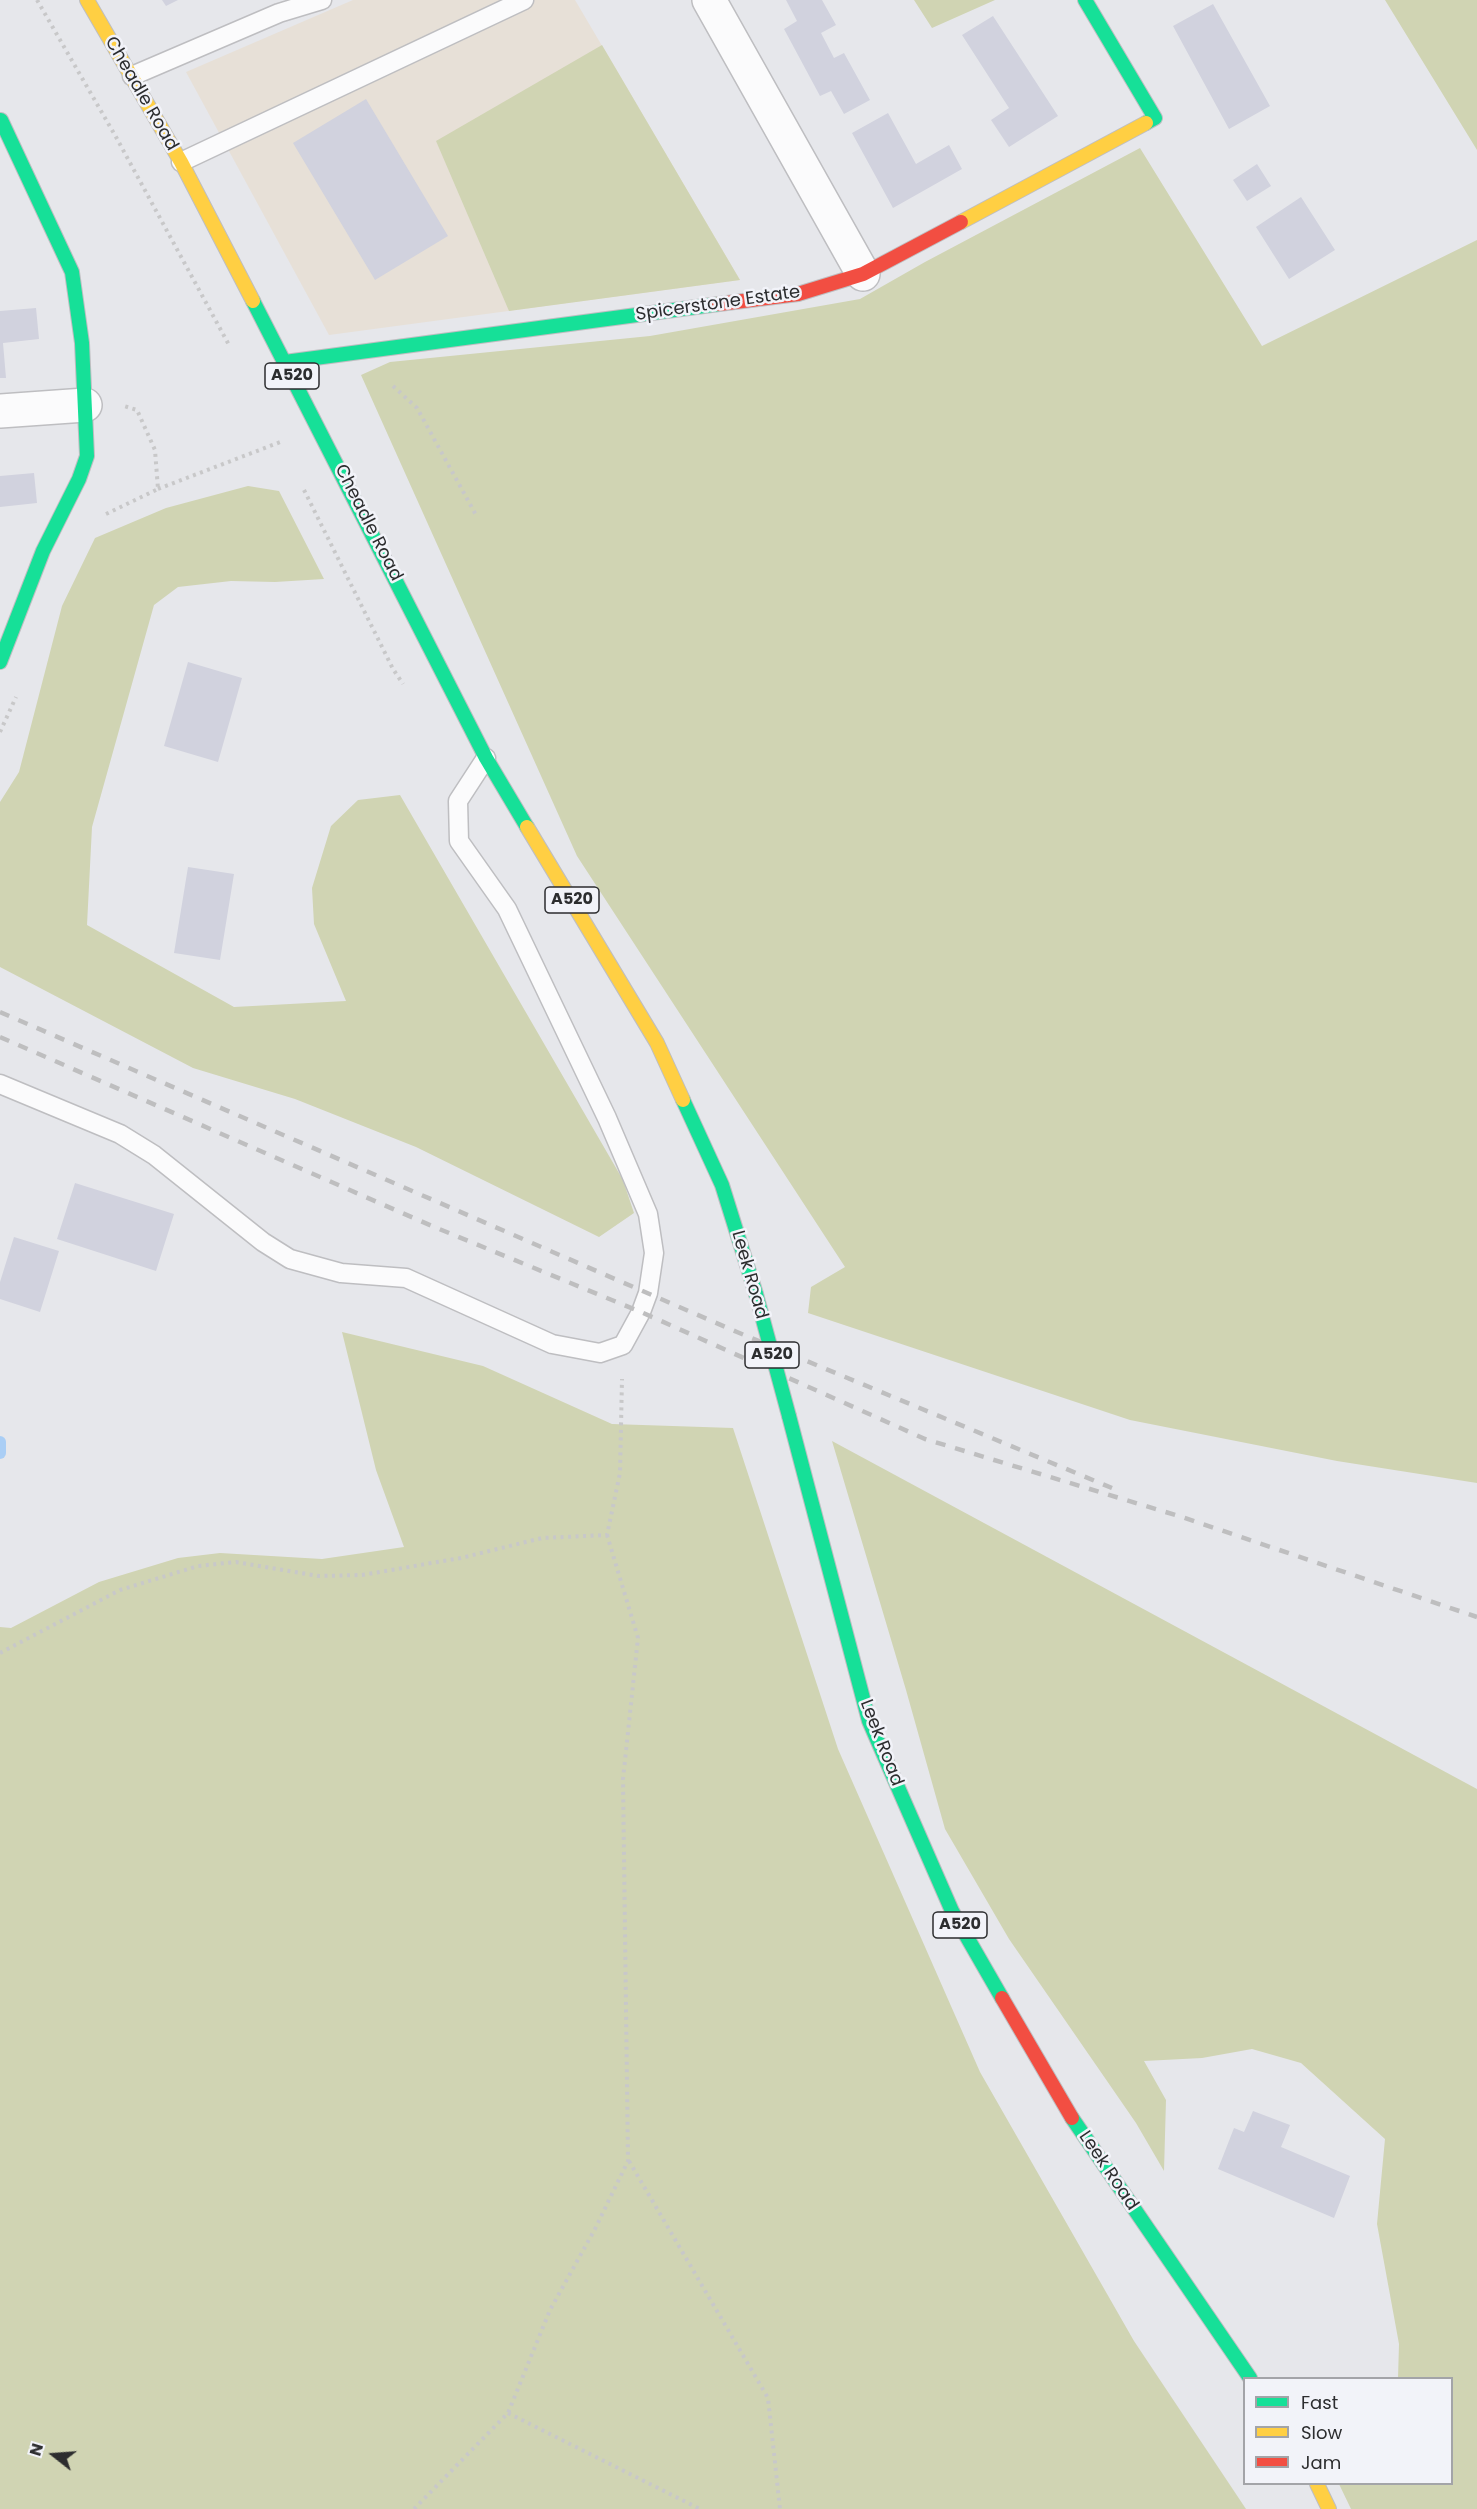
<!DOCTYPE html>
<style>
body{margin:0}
#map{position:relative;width:1477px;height:2509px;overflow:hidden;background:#e6e7eb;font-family:Poppins,sans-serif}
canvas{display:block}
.legend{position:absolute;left:1243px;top:2377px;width:210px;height:108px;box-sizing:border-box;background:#f2f3f9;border:2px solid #a3a4a8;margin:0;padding:8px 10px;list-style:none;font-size:18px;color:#2c2d2f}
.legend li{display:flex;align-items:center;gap:12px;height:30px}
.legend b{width:30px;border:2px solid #a3a4a8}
.north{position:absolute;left:24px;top:2425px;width:60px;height:60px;-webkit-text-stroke:4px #f2f3f9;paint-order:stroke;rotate:287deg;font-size:16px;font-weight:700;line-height:24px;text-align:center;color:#2c2d2f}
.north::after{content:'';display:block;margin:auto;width:21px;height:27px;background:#2c2d2f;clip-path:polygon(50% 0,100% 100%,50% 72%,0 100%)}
</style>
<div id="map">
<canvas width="1477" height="2509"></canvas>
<ul class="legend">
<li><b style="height:8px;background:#16e098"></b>Fast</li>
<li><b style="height:8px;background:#ffcf43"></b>Slow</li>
<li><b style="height:8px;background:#f24e42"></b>Jam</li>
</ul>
<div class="north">N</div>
</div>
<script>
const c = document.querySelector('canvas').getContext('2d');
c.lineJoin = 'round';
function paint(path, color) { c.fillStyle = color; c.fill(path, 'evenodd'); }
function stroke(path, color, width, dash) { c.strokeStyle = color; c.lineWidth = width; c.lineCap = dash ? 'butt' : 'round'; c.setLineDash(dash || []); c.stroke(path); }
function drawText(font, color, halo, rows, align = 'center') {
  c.font = font + ' Poppins,sans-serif'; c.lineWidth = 5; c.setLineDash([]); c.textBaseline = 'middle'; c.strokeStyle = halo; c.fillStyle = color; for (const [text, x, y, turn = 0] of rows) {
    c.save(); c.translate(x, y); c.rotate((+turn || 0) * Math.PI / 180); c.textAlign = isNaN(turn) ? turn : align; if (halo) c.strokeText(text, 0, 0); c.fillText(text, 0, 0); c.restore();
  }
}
paint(new Path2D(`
 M 353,0 L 575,0 L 740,280 L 329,335 L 186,72 Z`), '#e7e0d7');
paint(new Path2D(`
 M 914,0 L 995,0 L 932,28 Z
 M 1385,0 L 1477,0 L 1477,150 Z
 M 602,45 L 740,280 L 509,311 L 436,141 Z
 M 1140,148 L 1262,346 L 1477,240 L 1477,1483 L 1337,1461 L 1130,1420 L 808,1313 L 811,1287 L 845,1267 L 577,856 L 361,375 L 390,362 L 650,336 L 860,299 L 925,262 Z
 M 248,486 L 279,491 L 324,579 L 275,582 L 231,581 L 178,587 L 154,605 L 92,827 L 87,925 L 234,1007 L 346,1001 L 314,924 L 312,888 L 331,826 L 358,800 L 400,795 L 623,1180 L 634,1213 L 599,1237 L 416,1147 L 295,1099 L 193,1068 L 0,967 L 0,802 L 19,772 L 62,606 L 95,538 L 166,508 Z
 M 342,1332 L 483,1366 L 612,1424 L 733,1428 L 838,1749 L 980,2072 L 1134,2341 L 1246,2509 L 0,2509 L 0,1627 L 11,1628 L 99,1582 L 178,1558 L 220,1553 L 322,1559 L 404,1547 L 376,1470 Z
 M 832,1441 L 1477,1789 L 1477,2509 L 1351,2509 L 1339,2484 L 1452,2484 L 1452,2378 L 1398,2378 L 1399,2344 L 1377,2224 L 1385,2139 L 1301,2063 L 1252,2049 L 1202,2058 L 1144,2061 L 1166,2100 L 1164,2171 L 1136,2123 L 1009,1939 L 945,1829 L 906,1690 Z`), '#d0d4b3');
stroke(new Path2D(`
 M 0,1442 L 0,1453`), '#aacef5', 12);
paint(new Path2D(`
 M 162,0 L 178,0 L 166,6 Z
 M 786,0 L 822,0 L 836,25 L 821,33 L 834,58 L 844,53 L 870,100 L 844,114 L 831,91 L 820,96 L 784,29 L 797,21 Z
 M 1213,4 L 1270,106 L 1229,129 L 1173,26 Z
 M 993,16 L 1058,116 L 1009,147 L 991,120 L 1009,108 L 962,35 Z
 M 366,99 L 448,236 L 375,280 L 293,143 Z
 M 888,113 L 916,164 L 949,145 L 962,169 L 893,208 L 852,133 Z
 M 1257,164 L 1271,186 L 1247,201 L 1233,180 Z
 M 1301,197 L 1335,250 L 1289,279 L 1256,227 Z
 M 36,308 L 39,339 L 3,343 L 6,378 L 0,378 L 0,311 Z
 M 34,473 L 37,503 L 0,507 L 0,476 Z
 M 188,662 L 242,678 L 218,762 L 164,746 Z
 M 188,867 L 234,874 L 220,960 L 174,953 Z
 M 75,1183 L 174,1214 L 156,1271 L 57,1239 Z
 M 14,1237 L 59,1251 L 40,1312 L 0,1299 L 0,1282 Z
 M 1253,2111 L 1290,2125 L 1281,2147 L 1350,2176 L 1334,2218 L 1218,2169 L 1234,2128 L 1244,2132 Z`), '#d1d2de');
const lane = new Path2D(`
 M 132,76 L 279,13 L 322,0
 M 181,162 L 524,0
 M 0,1084 L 120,1134 L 154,1155 L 263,1242 L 290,1259 L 341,1273 L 406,1278 L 552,1344 L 600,1353 L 623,1345 L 641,1312 L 648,1293 L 654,1253 L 648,1214 L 607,1118 L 507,909 L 459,841 L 458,801 L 486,758`);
const street = new Path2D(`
 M 709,0 L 863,274
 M 0,411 L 85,405`);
const fast = new Path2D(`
 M 1085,0 L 1155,118 L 1146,123
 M 253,301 L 486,758 L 527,827
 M 285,362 L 719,304
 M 0,662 L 43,551 L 79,479 L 87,456 L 82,343 L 72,272 L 1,120
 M 683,1100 L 722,1185 L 756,1294
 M 789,1416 L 869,1721 L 952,1911 L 1002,1998
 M 1072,2118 L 1250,2378`);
const slow = new Path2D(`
 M 87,0 L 181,162 L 253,301
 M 961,222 L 1146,123
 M 527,827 L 657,1043 L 683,1100
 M 1317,2484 L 1329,2509`);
const jam = new Path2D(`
 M 719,304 L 798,294 L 863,274 L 961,222
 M 1002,1998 L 1072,2118`);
stroke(lane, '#bebec1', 21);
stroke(street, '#bebec1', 36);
stroke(fast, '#bebec1', 16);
stroke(slow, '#bebec1', 16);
stroke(jam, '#bebec1', 16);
stroke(new Path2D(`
 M 37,0 L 116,137 L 229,345
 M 393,386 L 417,408 L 476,515
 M 158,489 L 283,441
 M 304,490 L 393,669 L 403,684
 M 106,514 L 158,489 L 155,450 L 137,410 L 124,406
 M 0,732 L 16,697
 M 0,1653 L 120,1590 L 198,1566 L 236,1562 L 319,1576 L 362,1575 L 461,1558 L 542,1538 L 607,1535 L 620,1473 L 622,1379
 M 629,2161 L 768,2398 L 780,2509
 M 508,2413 L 700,2509
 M 414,2509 L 508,2413 L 550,2310 L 595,2229 L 628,2161 L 623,1779 L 638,1638 L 607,1535`), '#c8c8c9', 4, [3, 4.5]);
stroke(lane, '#fbfbfc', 18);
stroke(street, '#fbfbfc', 33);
stroke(fast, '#16e098', 14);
stroke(slow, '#ffcf43', 14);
stroke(jam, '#f24e42', 14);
stroke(new Path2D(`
 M 0,1012 L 737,1332 L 1112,1488
 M 0,1037 L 432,1226 L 641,1312 L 925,1439 L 1182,1517 L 1477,1617`), '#bebebf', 4.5, [10, 10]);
const fastBridge = new Path2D(`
 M 756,1294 L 789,1416`);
stroke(fastBridge, '#bebec1', 16, []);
stroke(fastBridge, '#16e098', 14);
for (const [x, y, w] of [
 [292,376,54],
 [572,900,54],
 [772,1355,54],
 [960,1925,54]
]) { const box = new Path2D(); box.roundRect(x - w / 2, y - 13, w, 26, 4.5); c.fillStyle = '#f2f3f9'; c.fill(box); stroke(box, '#2c2d2f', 1.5); }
drawText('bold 16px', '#2c2d2f', null, [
 ["A520",292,376],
 ["A520",572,900],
 ["A520",772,1355],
 ["A520",960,1925]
]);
drawText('18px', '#2c2d2f', '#f2f3f9', [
 ["Cheadle Road",141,94,60],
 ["Spicerstone Estate",718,304,-8],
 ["Cheadle Road",368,523,63],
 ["Leek Road",749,1275,74],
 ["Leek Road",881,1743,69],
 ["Leek Road",1108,2171,56]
]);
</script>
